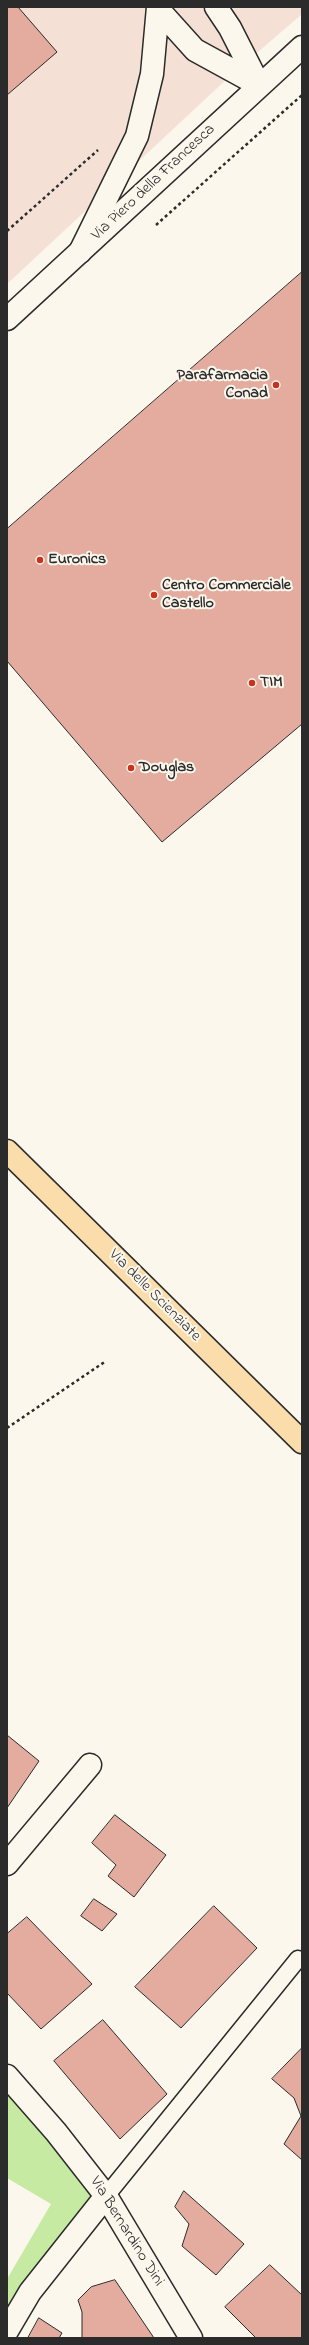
<!DOCTYPE html>
<style>
body{margin:0}
#map{position:relative;width:309px;height:2345px;overflow:hidden;background:#fbf7ec;font-family:"Indie Flower",sans-serif}
canvas{display:block}
.frame{position:absolute;inset:0;border:8px solid #2b2b2b;pointer-events:none}
</style>
<div id="map">
<canvas width="309" height="2345"></canvas>
<div class="frame"></div>
</div>
<script>
const c = document.querySelector('canvas').getContext('2d');
c.lineJoin = 'round';
function paint(path, color) { c.fillStyle = color; c.fill(path, 'evenodd'); }
function stroke(path, color, width, dash) { c.strokeStyle = color; c.lineWidth = width; c.lineCap = dash ? 'butt' : 'round'; c.setLineDash(dash || []); c.stroke(path); }
function drawText(font, color, halo, rows, align = 'center') {
  c.font = font + ' "Indie Flower",sans-serif'; c.lineWidth = 4; c.setLineDash([]); c.textBaseline = 'middle'; c.strokeStyle = halo; c.fillStyle = color; for (const [text, x, y, turn = 0] of rows) {
    c.save(); c.translate(x, y); c.rotate((+turn || 0) * Math.PI / 180); c.textAlign = isNaN(turn) ? turn : align; if (halo) c.strokeText(text, 0, 0); c.fillText(text, 0, 0); c.restore();
  }
}
paint(new Path2D(`
 M 7,7 L 302,7 L 302,14 L 229,77 L 7,284 Z`), '#f4e0d5');
paint(new Path2D(`
 M 7,2076 L 106,2196 L 7,2331 L 7,2279 L 51,2204 L 7,2178 Z`), '#c7eaa3');
const building = new Path2D(`
 M 7,7 L 18,7 L 57,52 L 7,95 Z
 M 302,272 L 302,724 L 162,842 L 7,661 L 7,529 Z
 M 7,1735 L 39,1761 L 7,1808 Z
 M 115,1815 L 166,1855 L 134,1897 L 108,1876 L 116,1865 L 92,1843 Z
 M 94,1899 L 117,1914 L 102,1931 L 81,1916 Z
 M 214,1906 L 257,1948 L 181,2028 L 135,1987 Z
 M 27,1917 L 92,1984 L 41,2029 L 7,1993 L 7,1934 Z
 M 103,2020 L 167,2094 L 120,2139 L 54,2061 Z
 M 302,2048 L 302,2160 L 284,2144 L 301,2116 L 294,2098 L 272,2079 Z
 M 184,2191 L 244,2244 L 216,2275 L 182,2246 L 189,2224 L 175,2207 Z
 M 270,2265 L 302,2295 L 302,2338 L 256,2338 L 225,2307 Z
 M 115,2280 L 154,2338 L 82,2338 L 82,2312 L 78,2300 L 91,2287 Z
 M 39,2318 L 62,2333 L 59,2338 L 28,2338 Z`);
paint(building, '#e4ab9f');
stroke(building, '#2b2b2b', 1);
const lane = new Path2D(`
 M 106,2196 L 298,1959`);
const street = new Path2D(`
 M 216,7 L 230,28 L 259,85
 M 159,10 L 195,50 L 259,85
 M 80,252 L 137,136 L 152,74 L 158,7
 M 7,1864 L 90,1765
 M 7,2076 L 56,2132 L 106,2196 L 191,2338
 M 7,2331 L 30,2292 L 106,2196`);
const secondary = new Path2D(`
 M 7,319 L 302,47`);
const primary = new Path2D(`
 M 7,1151 L 302,1442`);
stroke(lane, '#2b2b2b', 19);
stroke(street, '#2b2b2b', 25);
stroke(secondary, '#2b2b2b', 25);
stroke(primary, '#2b2b2b', 25);
stroke(new Path2D(`
 M 156,225 L 302,95
 M 7,231 L 98,150
 M 7,1428 L 106,1361`), '#2b2b2b', 2.5, [3, 3]);
stroke(lane, '#fbf7ec', 16);
stroke(street, '#fbf7ec', 22);
stroke(secondary, '#fbf7ec', 22);
stroke(primary, '#fbdcab', 22);
for (const [x, y, r, color] of [
 [276,385,4,"#c8321e"],
 [40,560,4,"#c8321e"],
 [154,595,4,"#c8321e"],
 [252,683,4,"#c8321e"],
 [131,768,4,"#c8321e"]
]) { const dot = new Path2D(); dot.arc(x, y, r, 0, 2 * Math.PI); c.fillStyle = color; c.fill(dot); stroke(dot, '#fbf7ec', 1.5); }
drawText('16px', '#2b2b2b', '#fbf7ec', [
 ["Via Piero della Francesca",154,183,-43],
 ["Via delle Scienziate",154,1296,45],
 ["Via Bernardino Dini",126,2232,58]
]);
drawText('bold 16px', '#2b2b2b', '#fbf7ec', [
 ["Parafarmacia",268,376,"right"],
 ["Conad",268,394,"right"],
 ["Euronics",48,560],
 ["Centro Commerciale",162,586],
 ["Castello",162,604],
 ["TIM",260,683],
 ["Douglas",139,768]
], 'left');
</script>
